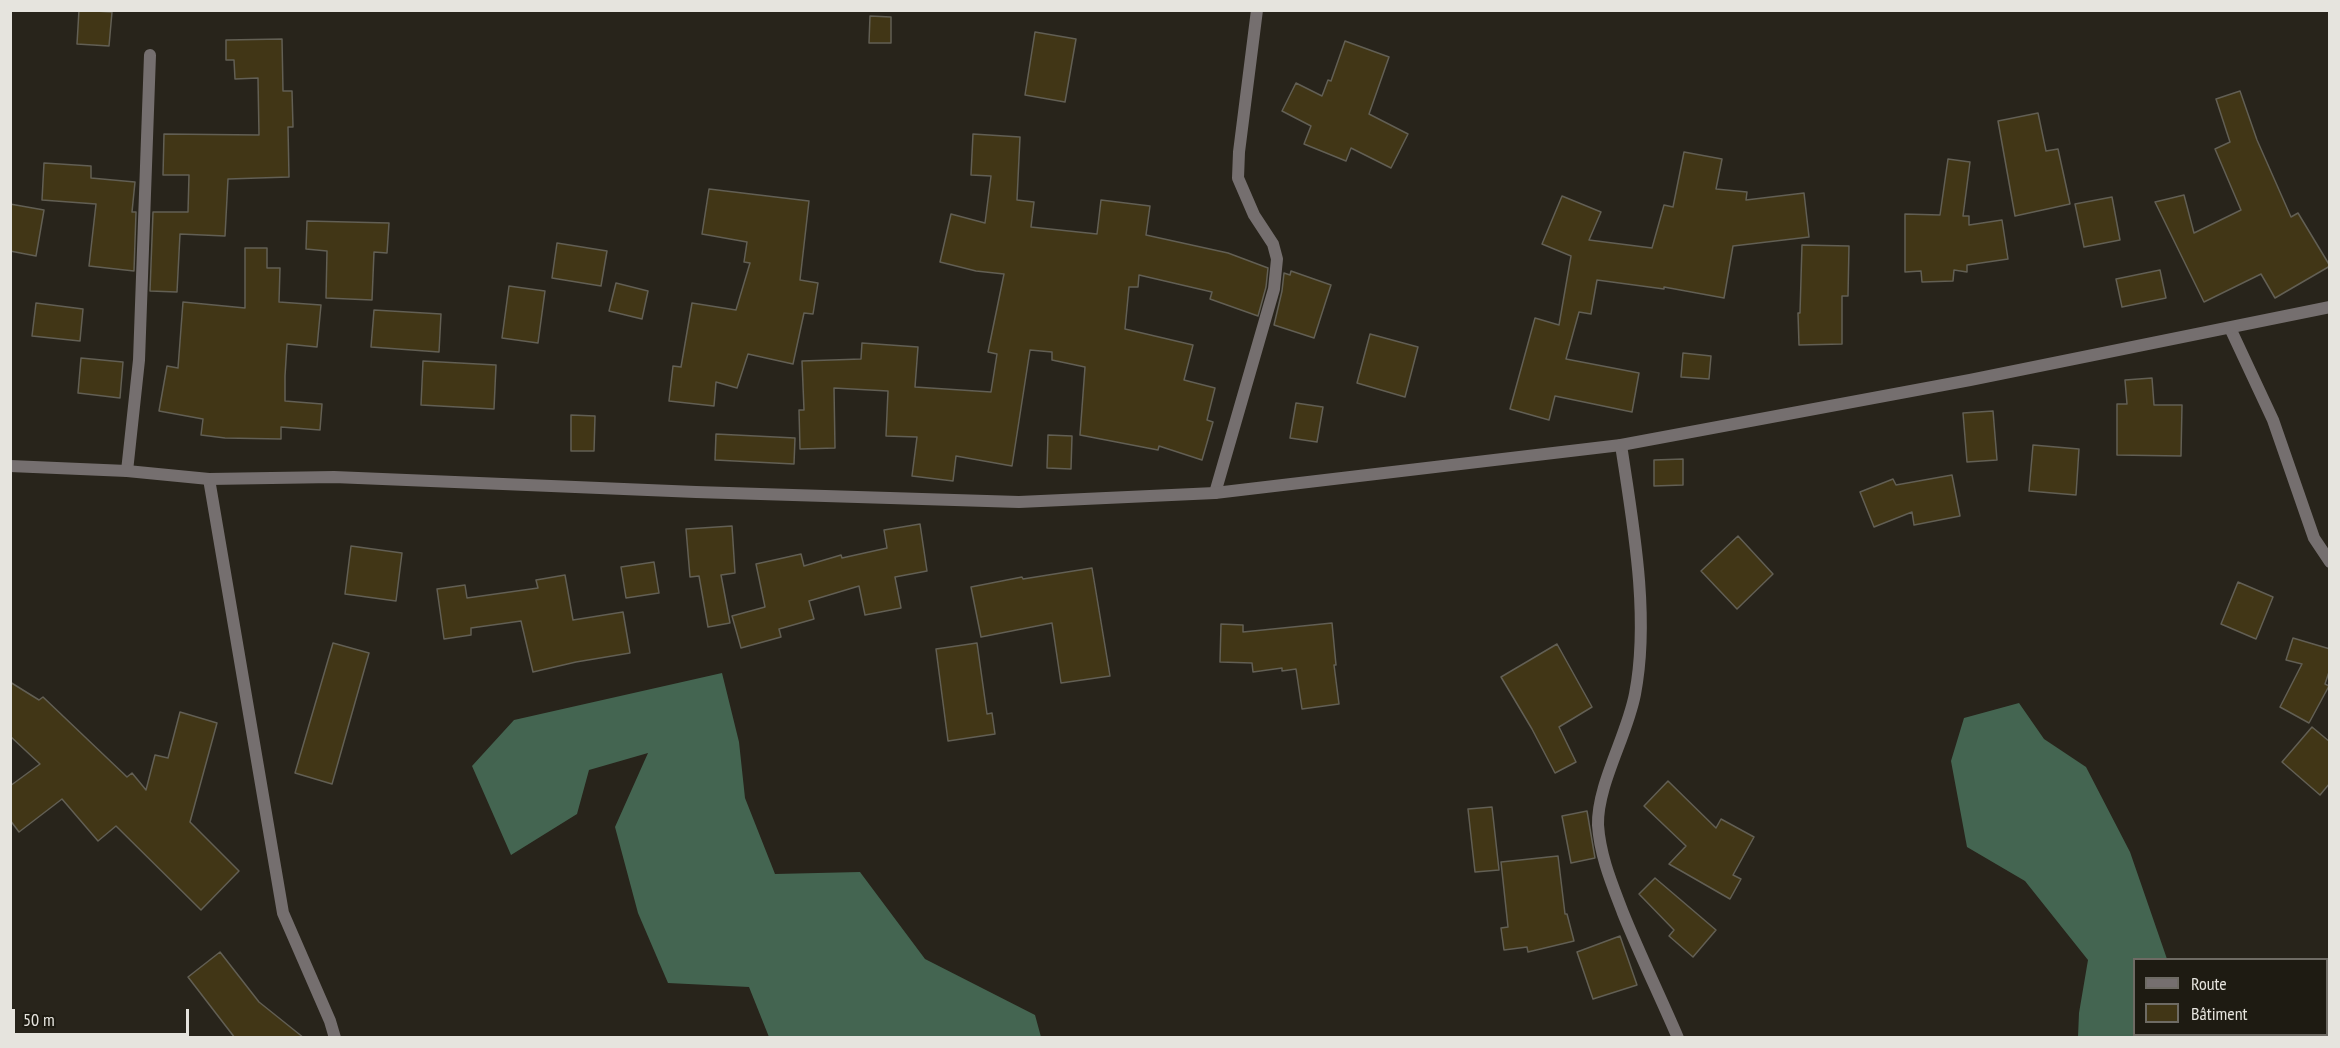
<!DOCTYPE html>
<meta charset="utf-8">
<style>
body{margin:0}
#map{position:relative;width:2340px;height:1048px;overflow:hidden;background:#28241b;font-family:"PT Sans Narrow",sans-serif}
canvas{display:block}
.frame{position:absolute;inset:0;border:12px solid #e6e4de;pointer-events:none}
.legend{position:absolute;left:2133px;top:958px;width:195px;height:78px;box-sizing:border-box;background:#1e1b12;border:2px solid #6e6b64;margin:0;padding:8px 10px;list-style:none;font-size:18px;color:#e6e4de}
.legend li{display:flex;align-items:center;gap:12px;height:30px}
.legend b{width:30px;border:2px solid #6e6b64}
.scale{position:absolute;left:12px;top:1009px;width:177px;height:27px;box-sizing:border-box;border:3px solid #e6e4de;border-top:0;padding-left:8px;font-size:18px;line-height:21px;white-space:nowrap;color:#e6e4de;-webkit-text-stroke:4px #1e1b12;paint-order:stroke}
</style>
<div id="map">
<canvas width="2340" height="1048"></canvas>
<div class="frame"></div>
<ul class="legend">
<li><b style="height:8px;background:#756f6f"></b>Route</li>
<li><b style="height:16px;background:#413616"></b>Bâtiment</li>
</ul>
<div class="scale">50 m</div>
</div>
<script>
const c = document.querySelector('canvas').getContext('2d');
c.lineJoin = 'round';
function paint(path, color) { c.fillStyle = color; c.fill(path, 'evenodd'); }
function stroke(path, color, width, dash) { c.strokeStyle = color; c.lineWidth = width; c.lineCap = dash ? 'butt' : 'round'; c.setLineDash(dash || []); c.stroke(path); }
paint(new Path2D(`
 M 722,673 L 739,742 L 745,798 L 775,874 L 860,872 L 925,959 L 1035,1015 L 1041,1037 L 769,1037 L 749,987 L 668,983 L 638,913 L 615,827 L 648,753 L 589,770 L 577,814 L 511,855 L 472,766 L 514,720 Z
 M 2019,703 L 2044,739 L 2086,767 L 2130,852 L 2167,959 L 2134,960 L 2134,1034 L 2238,1034 L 2238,1037 L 2078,1037 L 2079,1013 L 2088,960 L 2025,881 L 1967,847 L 1951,761 L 1964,718 Z`), '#446551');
const building = new Path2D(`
 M 79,10 L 112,12 L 109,46 L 77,44 Z
 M 870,16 L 891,17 L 891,43 L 869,43 Z
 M 1035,32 L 1076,39 L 1065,102 L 1025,95 Z
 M 282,39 L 283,91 L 292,91 L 293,127 L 288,127 L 289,177 L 228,179 L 225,236 L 180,234 L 177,292 L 150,291 L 153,212 L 188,212 L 189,175 L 163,175 L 164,134 L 259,135 L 258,78 L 235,79 L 234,60 L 226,60 L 226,40 Z
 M 1345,41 L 1389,57 L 1369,114 L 1408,134 L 1391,168 L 1351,148 L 1346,161 L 1304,144 L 1311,126 L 1282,111 L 1296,83 L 1322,96 L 1328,80 L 1331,81 Z
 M 2240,91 L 2257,140 L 2291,217 L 2298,213 L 2330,266 L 2275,298 L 2261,274 L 2204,302 L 2155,202 L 2184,195 L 2194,233 L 2241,210 L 2215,149 L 2230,142 L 2216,99 Z
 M 2038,113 L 2046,151 L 2058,149 L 2070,204 L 2015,216 L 1998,121 Z
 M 973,134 L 1020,137 L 1017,200 L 1034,202 L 1031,227 L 1097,234 L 1101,200 L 1150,206 L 1146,235 L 1228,253 L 1268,268 L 1266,287 L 1258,316 L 1210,299 L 1212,292 L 1139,275 L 1138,287 L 1129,287 L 1125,329 L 1193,345 L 1184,380 L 1215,388 L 1207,420 L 1213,422 L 1202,460 L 1159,446 L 1158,450 L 1080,435 L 1085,367 L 1052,360 L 1052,352 L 1030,350 L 1012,466 L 956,456 L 953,481 L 912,476 L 917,437 L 886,436 L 888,391 L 834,388 L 835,448 L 800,449 L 799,410 L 804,410 L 802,361 L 861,359 L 862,343 L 918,347 L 915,387 L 991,392 L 997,354 L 988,352 L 1004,274 L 976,271 L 940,262 L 951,214 L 985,223 L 991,176 L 971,175 Z
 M 1684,152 L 1722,159 L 1716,189 L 1747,192 L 1746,200 L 1804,193 L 1809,237 L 1733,246 L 1724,298 L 1664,287 L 1664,289 L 1597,280 L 1591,314 L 1579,312 L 1566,359 L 1639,373 L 1632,412 L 1555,396 L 1549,420 L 1510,409 L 1535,318 L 1559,325 L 1571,256 L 1542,244 L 1562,196 L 1601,212 L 1589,240 L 1652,248 L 1664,205 L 1673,207 Z
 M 1948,159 L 1970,162 L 1963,216 L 1969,216 L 1969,225 L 2002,220 L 2008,259 L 1967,265 L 1967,272 L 1954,270 L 1953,281 L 1922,282 L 1921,271 L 1905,272 L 1905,214 L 1940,215 Z
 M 44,163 L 91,166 L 91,178 L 135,182 L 132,212 L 136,212 L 134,271 L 89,266 L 96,204 L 42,200 Z
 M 709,189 L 809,201 L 800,280 L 818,283 L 813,314 L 804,313 L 793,364 L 748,354 L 737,388 L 716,382 L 714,406 L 669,401 L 673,366 L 681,367 L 692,303 L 736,310 L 750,263 L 744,262 L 747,242 L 702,234 Z
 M 2112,197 L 2120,240 L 2084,247 L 2075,204 Z
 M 10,204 L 44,210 L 36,256 L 10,251 Z
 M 307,221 L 389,223 L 387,253 L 374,252 L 372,300 L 326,298 L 327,251 L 306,249 Z
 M 557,243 L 607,251 L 601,286 L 552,278 Z
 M 1802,245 L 1849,246 L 1848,296 L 1842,296 L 1842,344 L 1799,345 L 1798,313 L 1800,313 Z
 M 245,248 L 267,248 L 267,268 L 280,268 L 279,302 L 321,305 L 317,347 L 287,344 L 285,376 L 285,401 L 322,404 L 320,430 L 281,427 L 281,439 L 225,438 L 201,435 L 203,419 L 159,411 L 167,366 L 178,368 L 183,302 L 245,308 Z
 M 2160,270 L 2166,298 L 2122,307 L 2116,279 Z
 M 1291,271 L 1331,285 L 1314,338 L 1274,325 L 1282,291 L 1284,273 L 1290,275 Z
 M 616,283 L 648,291 L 642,319 L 609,311 Z
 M 509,286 L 545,291 L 538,343 L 502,338 Z
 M 36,303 L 83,309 L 80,341 L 32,336 Z
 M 374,310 L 441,314 L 439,352 L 371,347 Z
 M 1370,334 L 1418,347 L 1405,397 L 1357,383 Z
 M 1683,353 L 1711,356 L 1709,379 L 1681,377 Z
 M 81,358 L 123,362 L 120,398 L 78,393 Z
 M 423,361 L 496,365 L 494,409 L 421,405 Z
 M 2152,378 L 2154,405 L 2182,405 L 2181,456 L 2117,455 L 2117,404 L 2127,404 L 2125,380 Z
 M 1296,403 L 1323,407 L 1317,442 L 1290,438 Z
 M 1993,411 L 1997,460 L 1967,462 L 1963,413 Z
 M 571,415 L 595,416 L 594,451 L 571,451 Z
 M 716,434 L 795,438 L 794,464 L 715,460 Z
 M 1048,435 L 1072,436 L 1071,469 L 1047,468 Z
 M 2033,445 L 2079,449 L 2076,495 L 2029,491 Z
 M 1683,459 L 1683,485 L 1654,486 L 1654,460 Z
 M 1952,475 L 1960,516 L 1914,525 L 1912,512 L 1874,527 L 1860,492 L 1893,479 L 1896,485 Z
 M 920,524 L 927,571 L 895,577 L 901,608 L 865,615 L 859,586 L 809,601 L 814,619 L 779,629 L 781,637 L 741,648 L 732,616 L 765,607 L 756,564 L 801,554 L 804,566 L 841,555 L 842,558 L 887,548 L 884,530 Z
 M 732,526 L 735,573 L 721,575 L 730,623 L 708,627 L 699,576 L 690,577 L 686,529 Z
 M 1738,536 L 1773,574 L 1737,609 L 1701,571 Z
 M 351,546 L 402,553 L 396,601 L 345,594 Z
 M 654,562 L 659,593 L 626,598 L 621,567 Z
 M 1092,568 L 1110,676 L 1061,683 L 1052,623 L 981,637 L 971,587 L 1022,577 L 1023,579 Z
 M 565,575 L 573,620 L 623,612 L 630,653 L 576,662 L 533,672 L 521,621 L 471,628 L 471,635 L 444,639 L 437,589 L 465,585 L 467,598 L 538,588 L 536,580 Z
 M 2238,582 L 2273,597 L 2256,639 L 2221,624 Z
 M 1332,623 L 1336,665 L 1334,665 L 1339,704 L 1302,709 L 1296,669 L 1282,671 L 1282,668 L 1253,672 L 1252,663 L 1220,662 L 1221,624 L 1243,625 L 1243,632 Z
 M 2293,638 L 2330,649 L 2330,669 L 2325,684 L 2329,686 L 2309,723 L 2280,707 L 2302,664 L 2286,660 Z
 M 333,643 L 369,653 L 332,784 L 295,773 Z
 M 977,643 L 987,714 L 992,713 L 995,734 L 948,741 L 936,649 Z
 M 1557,644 L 1592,707 L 1559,727 L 1576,762 L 1555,773 L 1532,729 L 1501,677 Z
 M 10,682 L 39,700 L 43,697 L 127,777 L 132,773 L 146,790 L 155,755 L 168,758 L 180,712 L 217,723 L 190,822 L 239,871 L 201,910 L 116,826 L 98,841 L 62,799 L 19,832 L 10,820 L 10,786 L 40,764 L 10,736 Z
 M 2312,727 L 2330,742 L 2330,783 L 2320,795 L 2282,762 Z
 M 1668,781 L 1716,828 L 1721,819 L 1754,837 L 1733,875 L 1741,879 L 1730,899 L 1669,864 L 1686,846 L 1644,806 Z
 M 1492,807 L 1499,870 L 1475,872 L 1468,809 Z
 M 1587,811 L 1595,858 L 1571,863 L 1562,816 Z
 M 1558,856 L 1565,914 L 1567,914 L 1574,941 L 1528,952 L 1527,947 L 1504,950 L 1501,928 L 1508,927 L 1501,862 Z
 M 1655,878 L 1716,930 L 1693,957 L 1669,936 L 1674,930 L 1639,894 Z
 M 1620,936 L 1637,985 L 1593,999 L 1577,952 Z
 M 220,952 L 259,1002 L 304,1038 L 235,1038 L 188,977 Z`);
paint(building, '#413616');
stroke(building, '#625f54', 1.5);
stroke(new Path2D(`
 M 2230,328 L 2273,420 L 2314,538 L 2330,562
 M 1621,445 C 1633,524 1650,616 1635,694 C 1627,736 1597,785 1598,825 C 1600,856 1612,884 1623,913 C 1640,955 1660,996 1678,1038
 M 127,471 L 139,360 L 150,55
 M 209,479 L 283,913 L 330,1021 L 335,1038
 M 1215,493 L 1274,289 L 1277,259 L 1273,244 L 1254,215 L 1238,178 L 1239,152 L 1257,10`), '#756f6f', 12);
stroke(new Path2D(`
 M 10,466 L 127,471 L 209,479 L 334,477 L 696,492 L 1019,502 L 1215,493 L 1621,445 L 1970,380 L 2330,307`), '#756f6f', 12);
</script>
